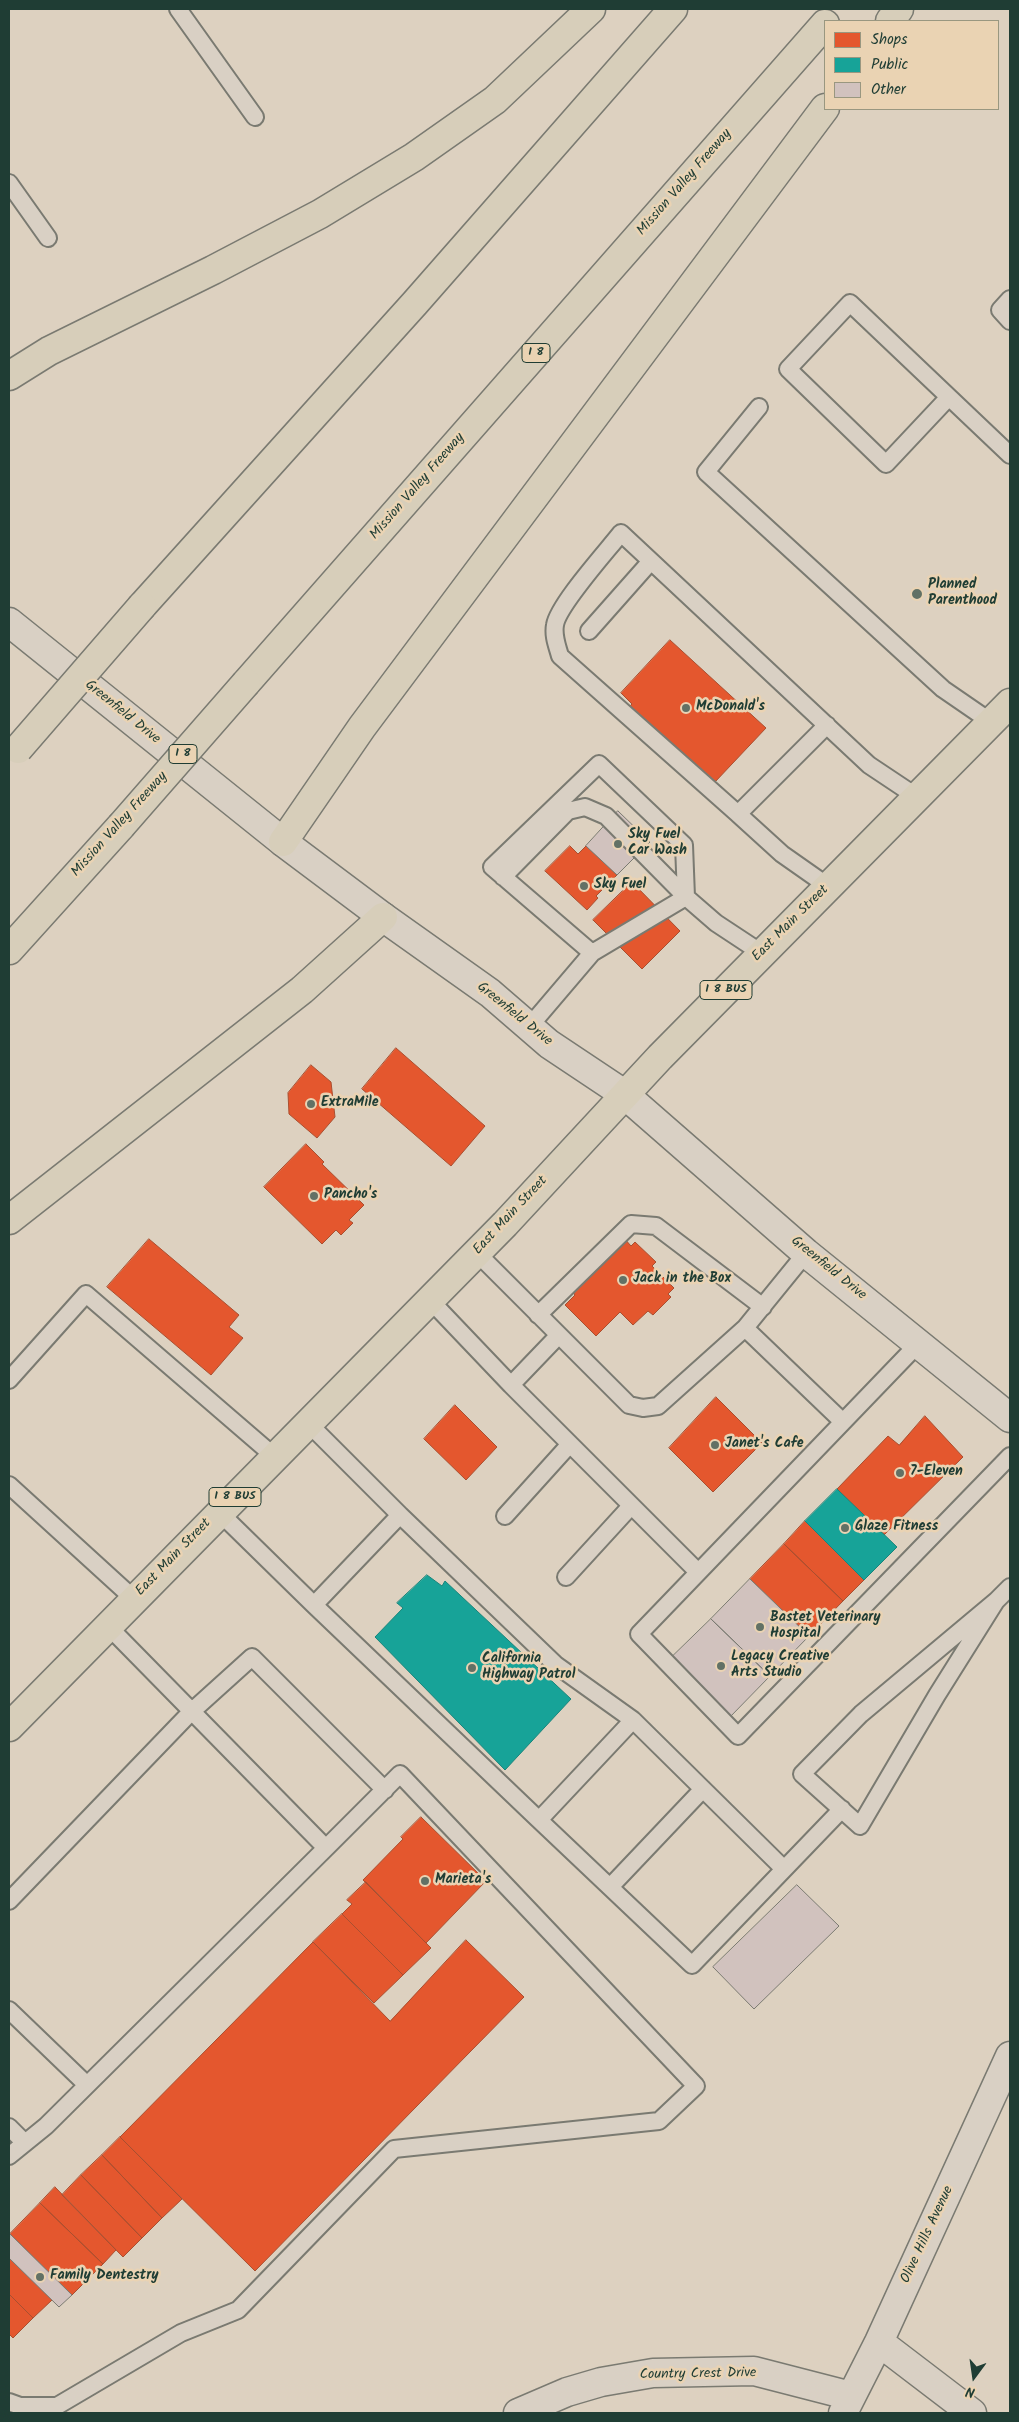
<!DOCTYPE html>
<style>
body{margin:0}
#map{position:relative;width:1019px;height:2422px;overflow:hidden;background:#ddd1c0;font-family:Kalam,sans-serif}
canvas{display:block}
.frame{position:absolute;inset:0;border:10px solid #1f3d34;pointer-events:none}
.legend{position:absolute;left:824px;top:20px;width:175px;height:90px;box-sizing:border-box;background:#ead3b3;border:1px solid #999780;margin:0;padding:6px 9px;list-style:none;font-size:15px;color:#1f3d34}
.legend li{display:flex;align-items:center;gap:10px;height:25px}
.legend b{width:25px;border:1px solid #999780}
.north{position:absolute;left:949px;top:2352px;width:50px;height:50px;-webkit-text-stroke:4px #ead3b3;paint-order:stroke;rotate:194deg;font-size:14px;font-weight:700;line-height:20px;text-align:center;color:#1f3d34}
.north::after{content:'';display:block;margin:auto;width:18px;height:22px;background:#1f3d34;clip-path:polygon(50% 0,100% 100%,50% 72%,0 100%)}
</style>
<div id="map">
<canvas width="1019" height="2422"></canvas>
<div class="frame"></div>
<ul class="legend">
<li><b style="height:14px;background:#e4572e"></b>Shops</li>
<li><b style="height:14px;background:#17a398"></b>Public</li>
<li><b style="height:14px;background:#d1c2be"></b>Other</li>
</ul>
<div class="north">N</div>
</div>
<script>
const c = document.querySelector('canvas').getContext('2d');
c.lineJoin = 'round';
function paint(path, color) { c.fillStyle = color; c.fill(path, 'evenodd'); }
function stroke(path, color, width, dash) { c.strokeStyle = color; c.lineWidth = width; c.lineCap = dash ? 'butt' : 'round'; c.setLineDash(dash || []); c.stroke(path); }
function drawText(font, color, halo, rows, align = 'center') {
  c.font = font + ' Kalam,sans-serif'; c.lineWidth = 5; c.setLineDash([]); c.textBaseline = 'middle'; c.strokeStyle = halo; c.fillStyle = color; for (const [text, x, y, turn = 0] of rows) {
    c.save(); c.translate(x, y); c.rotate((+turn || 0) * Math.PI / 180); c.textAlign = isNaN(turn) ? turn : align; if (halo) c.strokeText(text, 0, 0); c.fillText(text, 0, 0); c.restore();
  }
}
const shops = new Path2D(`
 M 670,640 L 766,728 L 715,782 L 689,758 L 683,765 L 625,711 L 632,704 L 621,693 Z
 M 570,846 L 578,854 L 586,846 L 617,875 L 596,896 L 598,898 L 587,910 L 545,871 Z
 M 632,882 L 680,931 L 642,969 L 593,920 Z
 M 396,1048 L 485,1126 L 451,1166 L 362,1089 Z
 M 311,1065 L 331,1082 L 335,1117 L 317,1138 L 289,1114 L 288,1093 Z
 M 306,1144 L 324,1162 L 322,1164 L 364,1205 L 349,1220 L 353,1223 L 341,1235 L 336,1230 L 322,1244 L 264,1187 Z
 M 624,1238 L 631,1246 L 635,1242 L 656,1262 L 652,1266 L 674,1288 L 668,1294 L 671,1297 L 653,1315 L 648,1311 L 633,1325 L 620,1312 L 596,1336 L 565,1305 L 575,1295 L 571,1290 Z
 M 149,1239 L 239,1315 L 229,1327 L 243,1338 L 211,1375 L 107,1287 Z
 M 716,1397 L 762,1443 L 713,1492 L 669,1448 Z
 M 455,1405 L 497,1447 L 466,1480 L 424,1439 Z
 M 925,1416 L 963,1457 L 884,1535 L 837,1489 L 888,1436 L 899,1445 Z
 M 805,1521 L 864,1580 L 843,1601 L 784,1544 Z
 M 784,1544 L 843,1601 L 809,1636 L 750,1579 Z
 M 421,1817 L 486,1881 L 426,1943 L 363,1880 L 403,1839 L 401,1837 Z
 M 366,1882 L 431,1948 L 403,1975 L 342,1914 L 352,1904 L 347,1900 Z
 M 342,1914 L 403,1975 L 374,2003 L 313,1942 Z
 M 466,1940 L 524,1997 L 255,2271 L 120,2137 L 313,1942 L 390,2021 Z
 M 120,2137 L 182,2199 L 162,2218 L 102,2155 Z
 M 102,2155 L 162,2218 L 142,2238 L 81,2175 Z
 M 81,2175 L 142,2238 L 123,2257 L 62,2195 Z
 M 55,2187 L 116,2250 L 103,2264 L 40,2203 Z
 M 40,2203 L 103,2264 L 72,2295 L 10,2234 Z
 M 9,2258 L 52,2300 L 33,2318 L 9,2294 Z
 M 9,2294 L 33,2318 L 13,2338 L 9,2334 Z`);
paint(shops, '#e4572e');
stroke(shops, '#a94f30', 1);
const public = new Path2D(`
 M 837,1489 L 897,1547 L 864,1580 L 805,1521 Z
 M 427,1575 L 442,1586 L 445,1581 L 571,1699 L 505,1770 L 375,1637 L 403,1608 L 397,1603 Z`);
paint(public, '#17a398');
stroke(public, '#19847a', 1);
const building = new Path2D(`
 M 618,811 L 650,842 L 617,875 L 586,846 Z
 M 750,1579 L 809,1636 L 770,1676 L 711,1619 Z
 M 711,1619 L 770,1676 L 730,1717 L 673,1656 Z
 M 797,1885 L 839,1926 L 754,2009 L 713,1967 Z
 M 10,2234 L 72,2295 L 59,2307 L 9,2258 Z`);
paint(building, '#d1c2be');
stroke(building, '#7a7a71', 1);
const service = new Path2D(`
 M 178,9 L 255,117
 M 9,183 L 48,238
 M 1010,299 L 1000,310 L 1010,321
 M 949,397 L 886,464 L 788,369 L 850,303 L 1010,455
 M 759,407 L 706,472 L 943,689 L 991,722
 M 651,561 L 621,533 C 607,551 558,605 555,625 C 553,636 557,645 560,656 L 738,814
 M 589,631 L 651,561 L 869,765 L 917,797
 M 827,725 L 738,814 L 782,854 L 829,887
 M 503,877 L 568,811 L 585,807 L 606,816 L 686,897 L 592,953
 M 529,1027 L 592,953 L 492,867 L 599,764 L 684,845 L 686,897 L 716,923 L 763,954
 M 477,1253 L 629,1405 L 643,1408 L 658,1406 L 745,1328
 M 806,1253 L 745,1328 L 843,1422
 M 430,1300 L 511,1385 L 698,1572
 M 538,1315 L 631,1224 L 656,1226 L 763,1307
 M 919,1343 L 639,1634 L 738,1736 L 1010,1456
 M 9,1380 L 86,1294 L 275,1457
 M 511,1385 L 558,1336
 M 308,1423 L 400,1515 L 314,1605
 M 9,1485 L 134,1599
 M 219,1512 L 314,1605 L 539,1820
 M 400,1515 L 556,1665 L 633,1720
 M 505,1516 L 570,1444
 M 566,1577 L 631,1506
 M 996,1601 L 937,1695 L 860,1826 L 802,1774 L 861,1714 L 996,1601 L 1010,1587
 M 784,1869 L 633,1720 L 539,1820 L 692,1965 L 842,1809
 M 610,1887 L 703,1789
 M 9,1901 L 190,1713 L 252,1657 L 385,1790
 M 9,2010 L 87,2085
 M 9,2127 L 25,2143
 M 9,2156 L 46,2126 L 326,1848 L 108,1626
 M 9,2402 L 20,2406 L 57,2406 L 181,2333 L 238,2310 L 394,2149 L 659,2121 L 696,2086 L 400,1774 L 326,1848`);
const minor = new Path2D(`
 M 879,2342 L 972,2413
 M 518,2413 L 567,2392 L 601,2382 L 653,2373 L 754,2371 L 851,2396
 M 843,2413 L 879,2342 L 1010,2056`);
const secondary = new Path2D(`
 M 9,622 L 283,842 L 383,917 L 490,993 L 549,1044 L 624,1094 L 806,1253 L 1010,1418`);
const primary = new Path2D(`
 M 9,1727 L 505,1224 L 660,1057 L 1010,703`);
const motorway = new Path2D(`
 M 890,21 L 899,9
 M 9,376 L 49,351 L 213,270 L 320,214 L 414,157 L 495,100 L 591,9
 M 142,606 L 415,303 L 673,9
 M 246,683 L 825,24
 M 283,842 L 362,727 L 825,108
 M 9,950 L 121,826
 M 9,1220 L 302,990 L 383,917`);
stroke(service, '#7a7a71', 20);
stroke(minor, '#7a7a71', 31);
stroke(secondary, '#7a7a71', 31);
stroke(primary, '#7a7a71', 31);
stroke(motorway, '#7a7a71', 31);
stroke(service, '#d9d0c4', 16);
stroke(minor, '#d9d0c4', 28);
stroke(secondary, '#d9d0c4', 28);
stroke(primary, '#d7ceba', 28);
stroke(motorway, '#d7ceba', 28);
const motorwayBridge = new Path2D(`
 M 18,749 L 142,606
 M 121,826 L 246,683`);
stroke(motorwayBridge, '#7a7a71', 31, []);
stroke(motorwayBridge, '#d7ceba', 28);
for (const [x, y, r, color] of [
 [917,594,6,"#627165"],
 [686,708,5,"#627165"],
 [618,844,5,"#627165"],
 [584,886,5,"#627165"],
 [311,1104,5,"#627165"],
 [314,1196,5,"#627165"],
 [623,1280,5,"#627165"],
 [715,1445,5,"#627165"],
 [900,1473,5,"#627165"],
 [845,1528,5,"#627165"],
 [760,1627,5,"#627165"],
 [721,1666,5,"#627165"],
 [472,1668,5,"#627165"],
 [425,1881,5,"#627165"],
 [40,2277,5,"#627165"]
]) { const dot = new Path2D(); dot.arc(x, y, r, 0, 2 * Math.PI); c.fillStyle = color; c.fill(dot); stroke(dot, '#ead3b3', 2); }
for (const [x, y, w] of [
 [536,353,28],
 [183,754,28],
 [726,990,52],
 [235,1497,52]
]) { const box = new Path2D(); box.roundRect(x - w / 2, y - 9.5, w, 19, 4); c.fillStyle = '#ead3b3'; c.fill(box); stroke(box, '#1f3d34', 1); }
drawText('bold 12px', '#1f3d34', null, [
 ["I 8",536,353],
 ["I 8",183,754],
 ["I 8 BUS",726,990],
 ["I 8 BUS",235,1497]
]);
drawText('14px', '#1f3d34', '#ead3b3', [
 ["Mission Valley Freeway",685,183,-49],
 ["Mission Valley Freeway",418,487,-49],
 ["Greenfield Drive",122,713,39],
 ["Mission Valley Freeway",120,825,-48],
 ["East Main Street",791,924,-45],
 ["Greenfield Drive",514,1015,39],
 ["East Main Street",511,1216,-47],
 ["Greenfield Drive",828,1269,39],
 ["East Main Street",174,1558,-46],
 ["Olive Hills Avenue",928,2235,-65],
 ["Country Crest Drive",698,2375,-1]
]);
drawText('bold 14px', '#1f3d34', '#ead3b3', [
 ["Planned",928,586],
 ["Parenthood",928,602],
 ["McDonald's",696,708],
 ["Sky Fuel",628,836],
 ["Car Wash",628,852],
 ["Sky Fuel",594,886],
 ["ExtraMile",321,1104],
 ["Pancho's",324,1196],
 ["Jack in the Box",633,1280],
 ["Janet's Cafe",725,1445],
 ["7-Eleven",910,1473],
 ["Glaze Fitness",855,1528],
 ["Bastet Veterinary",770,1619],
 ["Hospital",770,1635],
 ["Legacy Creative",731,1658],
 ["Arts Studio",731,1674],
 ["California",482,1660],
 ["Highway Patrol",482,1676],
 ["Marieta's",435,1881],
 ["Family Dentestry",50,2277]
], 'left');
</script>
